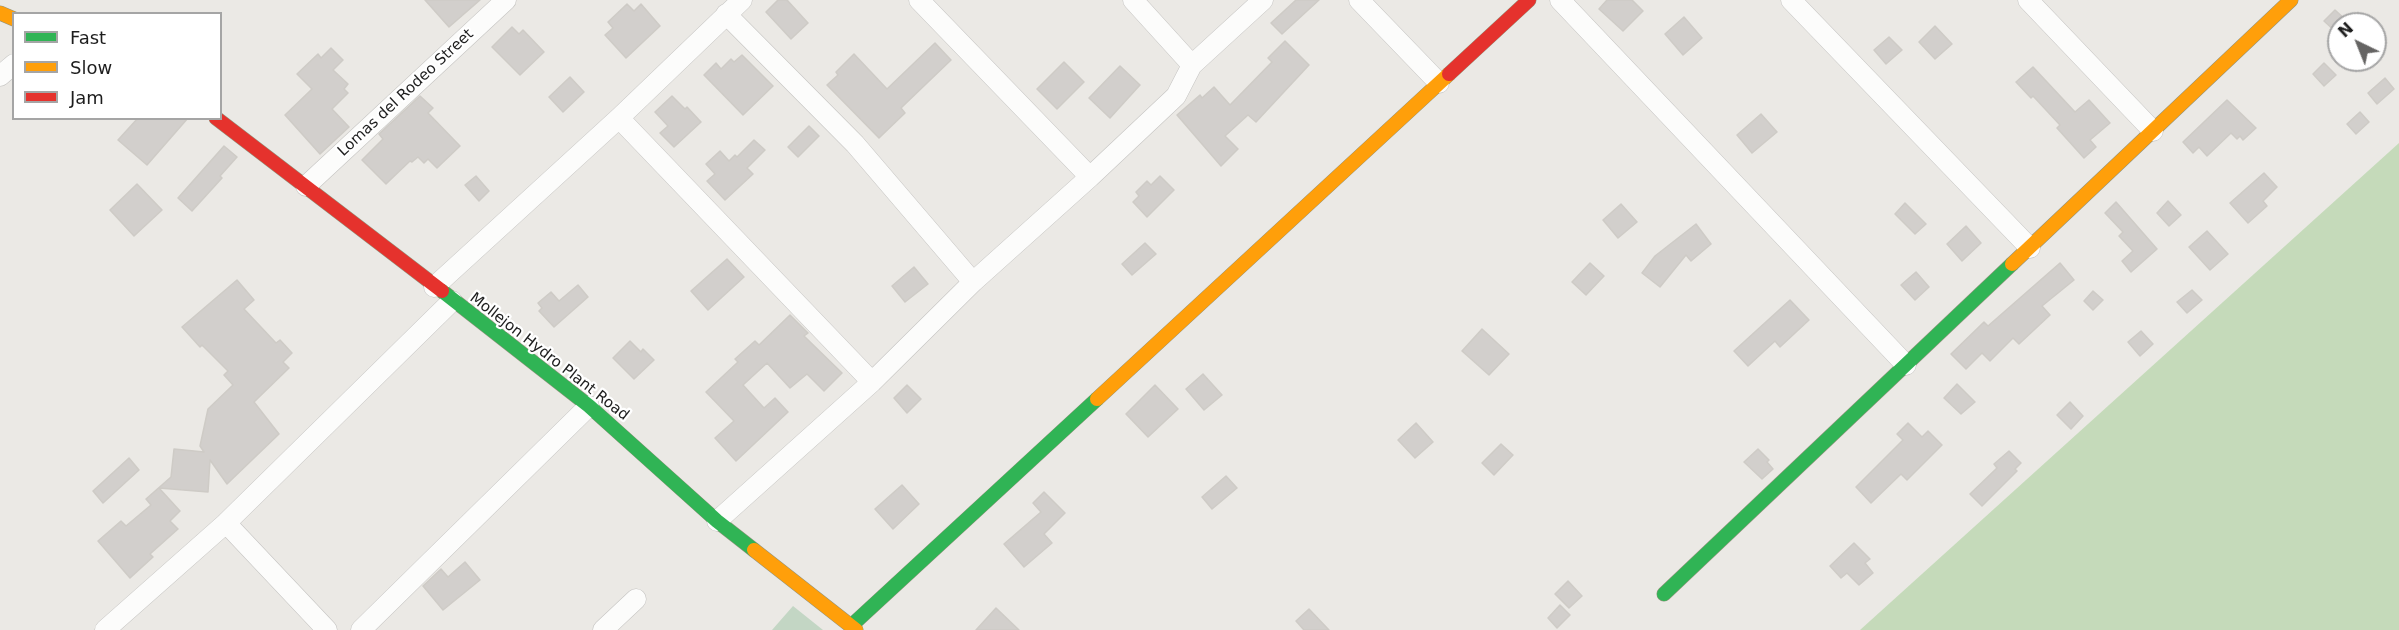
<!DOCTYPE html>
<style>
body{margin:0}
#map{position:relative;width:2399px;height:630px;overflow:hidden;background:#ebe9e5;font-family:"DejaVu Sans",sans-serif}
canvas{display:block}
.legend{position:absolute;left:12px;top:12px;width:210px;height:108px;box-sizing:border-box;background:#fff;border:2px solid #a5a5a5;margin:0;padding:8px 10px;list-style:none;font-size:18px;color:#1d1d1d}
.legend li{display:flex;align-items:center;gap:12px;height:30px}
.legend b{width:30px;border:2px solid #a5a5a5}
.north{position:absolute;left:2327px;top:12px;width:60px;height:60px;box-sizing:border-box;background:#fff;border:2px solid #a5a5a5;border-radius:50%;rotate:317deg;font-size:16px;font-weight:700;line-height:24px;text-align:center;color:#1d1d1d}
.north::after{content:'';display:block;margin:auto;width:21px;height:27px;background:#656463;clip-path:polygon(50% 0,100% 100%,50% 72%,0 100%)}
</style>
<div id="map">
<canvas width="2399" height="630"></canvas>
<ul class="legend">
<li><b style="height:8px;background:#30b455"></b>Fast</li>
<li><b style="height:8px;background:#ff9f0a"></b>Slow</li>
<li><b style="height:8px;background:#e5322d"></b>Jam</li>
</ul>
<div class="north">N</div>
</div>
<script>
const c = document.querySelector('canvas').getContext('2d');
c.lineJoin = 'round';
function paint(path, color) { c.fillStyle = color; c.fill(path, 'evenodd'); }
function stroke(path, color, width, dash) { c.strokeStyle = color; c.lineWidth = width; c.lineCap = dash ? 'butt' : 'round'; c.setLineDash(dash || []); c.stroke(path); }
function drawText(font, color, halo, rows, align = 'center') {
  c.font = font + ' "DejaVu Sans",sans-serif'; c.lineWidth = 4.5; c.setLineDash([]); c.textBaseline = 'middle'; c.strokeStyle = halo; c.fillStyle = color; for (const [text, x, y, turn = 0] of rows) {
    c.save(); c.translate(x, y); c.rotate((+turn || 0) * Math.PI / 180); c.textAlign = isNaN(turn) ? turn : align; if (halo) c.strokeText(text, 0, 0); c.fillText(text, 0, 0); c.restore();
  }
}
paint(new Path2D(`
 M 2399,143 L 2399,630 L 1860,630 Z`), '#c5daba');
paint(new Path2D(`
 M 793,606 L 823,630 L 772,630 Z`), '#c3d6c4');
const building = new Path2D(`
 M 425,0 L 480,0 L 449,27 Z
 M 778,0 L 787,0 L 808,23 L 791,39 L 766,12 Z
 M 1296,0 L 1319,0 L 1282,34 L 1271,23 Z
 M 1607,0 L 1632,0 L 1643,11 L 1623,31 L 1599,9 Z
 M 627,4 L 634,11 L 641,4 L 660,26 L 626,58 L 605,35 L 613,28 L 608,22 Z
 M 2335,10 L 2347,21 L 2344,24 L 2339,24 L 2339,29 L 2336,32 L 2324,21 Z
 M 1684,17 L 1702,38 L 1683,55 L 1665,34 Z
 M 1935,26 L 1952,44 L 1935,59 L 1919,42 Z
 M 512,27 L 519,34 L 523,30 L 544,52 L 520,75 L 492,47 Z
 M 1889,37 L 1902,50 L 1886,64 L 1874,50 Z
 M 1285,41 L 1309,65 L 1256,122 L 1248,115 L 1225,136 L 1238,149 L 1221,166 L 1177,115 L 1200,95 L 1202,98 L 1214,87 L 1230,105 L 1272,62 L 1268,58 Z
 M 935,43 L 951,60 L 901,108 L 905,113 L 879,138 L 827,85 L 838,75 L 836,72 L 854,54 L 887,89 Z
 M 331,48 L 343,60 L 333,70 L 348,84 L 344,89 L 348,93 L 332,109 L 349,127 L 320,154 L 285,115 L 312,89 L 297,74 L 318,54 L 321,58 Z
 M 742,55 L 773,86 L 743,115 L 704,75 L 716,63 L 721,69 L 731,59 L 734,62 Z
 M 1064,62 L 1084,82 L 1057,109 L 1037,89 Z
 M 2324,63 L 2336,75 L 2324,86 L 2313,74 Z
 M 1120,66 L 1140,85 L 1110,118 L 1089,98 Z
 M 2033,67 L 2075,112 L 2089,100 L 2110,123 L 2090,140 L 2096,147 L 2084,158 L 2057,128 L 2060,125 L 2033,96 L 2031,98 L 2016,82 Z
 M 570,77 L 584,92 L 563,112 L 549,97 Z
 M 2385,78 L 2394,89 L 2377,104 L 2368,93 Z
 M 420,96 L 433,108 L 428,113 L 460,146 L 437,168 L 428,159 L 424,163 L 418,157 L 412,162 L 410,161 L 386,184 L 362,160 L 383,139 L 379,134 Z
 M 672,96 L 685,109 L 687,107 L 701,122 L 674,147 L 660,133 L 668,126 L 655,112 Z
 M 2227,100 L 2256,128 L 2243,140 L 2240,136 L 2237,139 L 2231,133 L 2207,156 L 2199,147 L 2193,153 L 2183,142 Z
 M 2360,112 L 2369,122 L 2356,134 L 2347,124 Z
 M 1761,114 L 1777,132 L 1752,153 L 1737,135 Z
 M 138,118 L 188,118 L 147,165 L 118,140 Z
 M 809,126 L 819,136 L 798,157 L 788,147 Z
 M 754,140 L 765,150 L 747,168 L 753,174 L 725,200 L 707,181 L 715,174 L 706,164 L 720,151 L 729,161 L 735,155 L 737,157 Z
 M 224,146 L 237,157 L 220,176 L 222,178 L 192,211 L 178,198 Z
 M 2264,173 L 2277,187 L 2263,201 L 2267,206 L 2248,223 L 2230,203 Z
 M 476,176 L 489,191 L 479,201 L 465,185 Z
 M 1160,176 L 1174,190 L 1147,217 L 1133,202 L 1139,196 L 1136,192 L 1147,181 L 1151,185 Z
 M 137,184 L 162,210 L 134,236 L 110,210 Z
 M 2168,201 L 2181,215 L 2169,226 L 2157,213 Z
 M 2116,202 L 2157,249 L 2131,272 L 2122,261 L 2133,251 L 2119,236 L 2123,232 L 2105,213 Z
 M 1905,203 L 1926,224 L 1915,234 L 1895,214 Z
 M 1621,204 L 1637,222 L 1618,238 L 1603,220 Z
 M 1696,224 L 1711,244 L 1691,261 L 1686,255 L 1660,287 L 1642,273 L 1655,256 Z
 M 1966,226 L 1981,243 L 1962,261 L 1947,244 Z
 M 2207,231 L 2228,254 L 2210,270 L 2189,247 Z
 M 1145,243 L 1156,254 L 1132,275 L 1122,264 Z
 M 727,259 L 744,277 L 708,310 L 691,291 Z
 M 1590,263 L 1604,276 L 1586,295 L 1572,282 Z
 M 2060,263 L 2074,280 L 2042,306 L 2050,315 L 2019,344 L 2013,338 L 1990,361 L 1982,353 L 1966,369 L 1951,354 L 1984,322 L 1988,326 Z
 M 914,267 L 928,284 L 905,302 L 892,286 Z
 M 1916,272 L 1929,287 L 1915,300 L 1901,285 Z
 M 237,280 L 254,300 L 244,309 L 276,343 L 280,340 L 292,353 L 283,362 L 289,368 L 254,402 L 279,434 L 227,484 L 210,460 L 208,492 L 159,488 L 180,511 L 170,521 L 178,529 L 150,554 L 153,557 L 130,578 L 98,541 L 121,521 L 126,526 L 151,505 L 146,499 L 171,477 L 174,449 L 204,452 L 200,446 L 208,409 L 233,385 L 224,375 L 228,371 L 202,345 L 200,347 L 182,327 Z
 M 578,285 L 588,297 L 554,327 L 539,311 L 542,308 L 538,303 L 551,292 L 559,301 Z
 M 2192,290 L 2202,300 L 2187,313 L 2177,302 Z
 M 2093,291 L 2103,300 L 2093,310 L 2084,301 Z
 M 1790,300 L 1809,320 L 1780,347 L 1775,341 L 1748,366 L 1734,351 Z
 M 790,315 L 808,333 L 804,336 L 842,373 L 824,391 L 807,374 L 790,388 L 767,363 L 743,385 L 764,408 L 775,398 L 788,412 L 736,461 L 715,438 L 734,421 L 706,392 L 738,362 L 735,359 L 755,341 L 759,345 Z
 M 1482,329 L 1509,354 L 1489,375 L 1462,351 Z
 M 2141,331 L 2153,344 L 2140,356 L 2128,342 Z
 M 630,341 L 641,352 L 643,349 L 654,360 L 634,379 L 613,358 Z
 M 1203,374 L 1222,395 L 1204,410 L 1186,389 Z
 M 1957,384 L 1975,402 L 1961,414 L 1944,398 Z
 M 907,385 L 921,399 L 907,413 L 894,398 Z
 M 1155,385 L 1178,409 L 1148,437 L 1126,414 Z
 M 2070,402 L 2083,416 L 2071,429 L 2057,415 Z
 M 1416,423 L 1433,442 L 1415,458 L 1398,440 Z
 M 1908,423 L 1922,437 L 1928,431 L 1942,445 L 1907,480 L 1901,474 L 1871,503 L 1856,487 L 1903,440 L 1897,434 Z
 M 1501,444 L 1513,455 L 1494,475 L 1482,463 Z
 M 1758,449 L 1769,460 L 1767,462 L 1773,469 L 1762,479 L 1744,462 Z
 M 2009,451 L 2021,463 L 2015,469 L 2017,471 L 1982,506 L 1970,494 L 1997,468 L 1994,464 Z
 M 129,458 L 139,470 L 103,503 L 93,491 Z
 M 1226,476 L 1237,488 L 1212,509 L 1202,497 Z
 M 902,485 L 919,504 L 893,529 L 875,509 Z
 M 1044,492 L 1065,513 L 1044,534 L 1052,543 L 1024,567 L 1004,544 L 1041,512 L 1033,503 Z
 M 1854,543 L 1870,559 L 1865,563 L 1873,573 L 1859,585 L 1847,573 L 1841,578 L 1830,566 Z
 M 465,562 L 480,580 L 443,610 L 423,586 L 441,569 L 448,577 Z
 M 1568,581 L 1582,596 L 1569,608 L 1555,594 Z
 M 1560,605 L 1570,615 L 1557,628 L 1548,618 Z
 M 996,608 L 1019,630 L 976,630 Z
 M 1309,609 L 1329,630 L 1304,630 L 1296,621 Z`);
paint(building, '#d2cfcc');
stroke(building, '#cecbc6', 1.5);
const street = new Path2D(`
 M 919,0 L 1090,177
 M 1133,0 L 1192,65
 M 1359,0 L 1439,83
 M 1560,0 L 1906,365
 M 1791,0 L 2030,248
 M 2028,0 L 2153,131
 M 726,14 L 855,144 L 973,282
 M 0,76 L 14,64
 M 619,118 L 872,382
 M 306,186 L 506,0
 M 434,287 L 619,118 L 742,0
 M 717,521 L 872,382 L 973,282 L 1090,177 L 1176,96 L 1192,65 L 1263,0
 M 226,523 L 327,630
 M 105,630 L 226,523 L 452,301
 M 361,630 L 589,406
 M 603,630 L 636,599`);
const fast = new Path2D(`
 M 442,291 L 589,406 L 717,521 L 754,550
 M 1664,594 L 2012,264
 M 851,626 L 1097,399`);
const slow = new Path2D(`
 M 0,13 L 14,19
 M 2012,264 L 2291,0
 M 1097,399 L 1449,74
 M 754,550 L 856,630`);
const jam = new Path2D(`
 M 1449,74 L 1529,0
 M 216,118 L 442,291`);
stroke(street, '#c4c3c1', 21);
stroke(fast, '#92947d', 15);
stroke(slow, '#92947d', 15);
stroke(jam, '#92947d', 15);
stroke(street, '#fcfcfb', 20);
stroke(fast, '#30b455', 14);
stroke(slow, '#ff9f0a', 14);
stroke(jam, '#e5322d', 14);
drawText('15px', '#1d1d1d', '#fff', [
 ["Lomas del Rodeo Street",406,93,-43],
 ["Mollejon Hydro Plant Road",549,357,38]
]);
</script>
